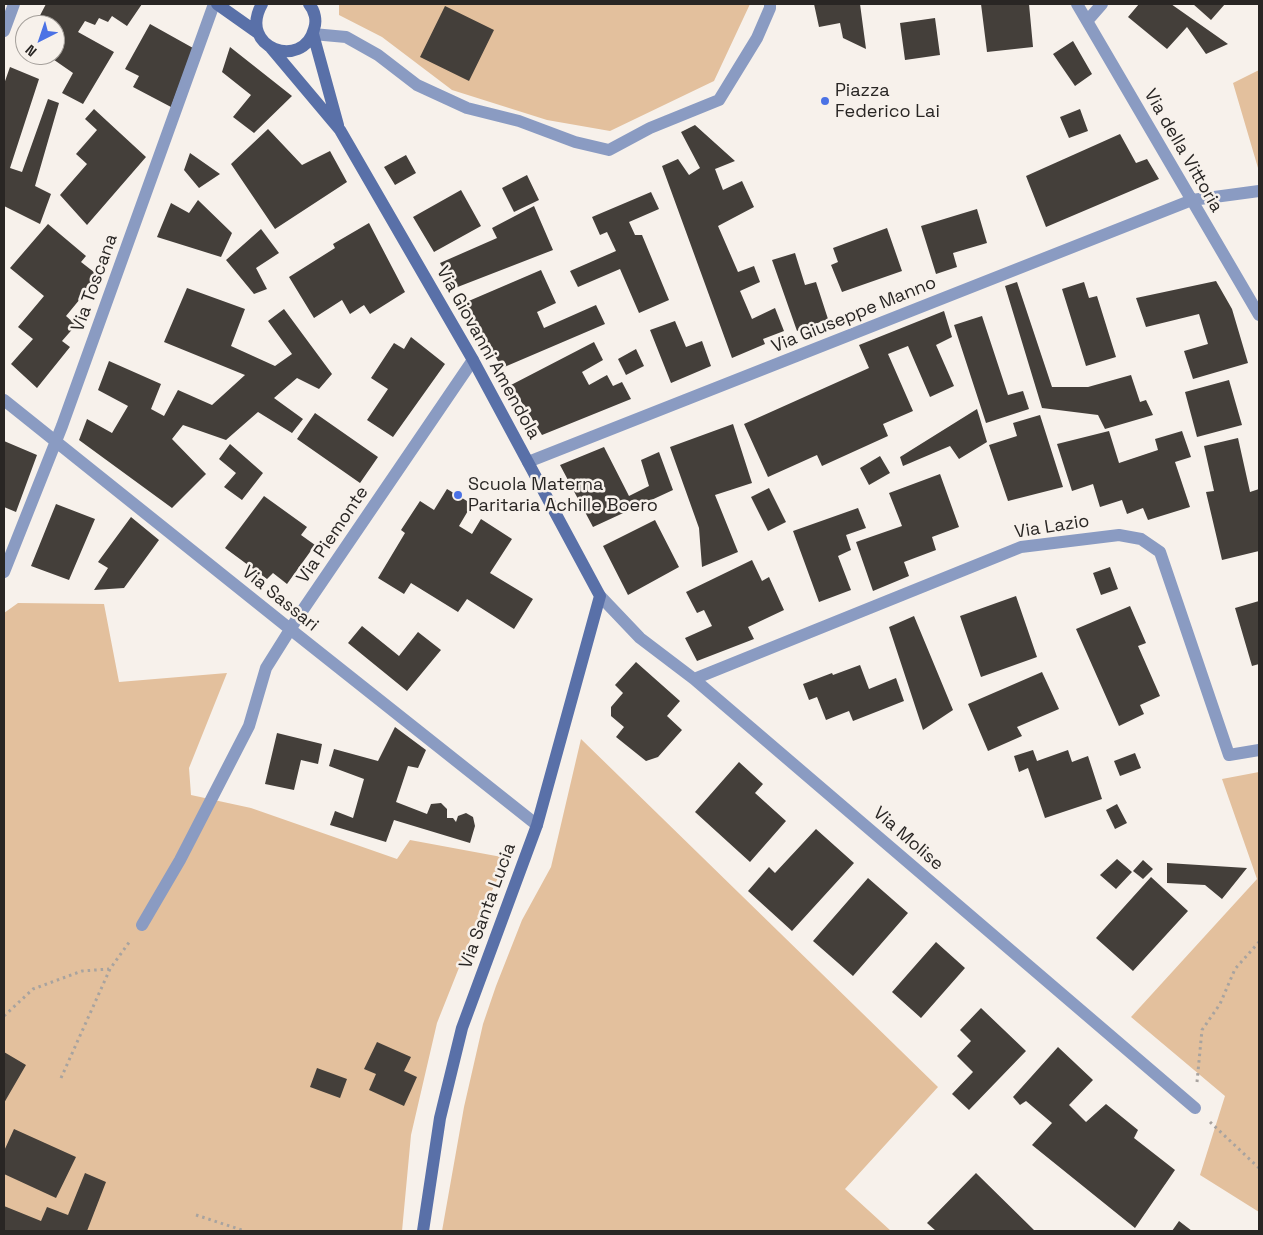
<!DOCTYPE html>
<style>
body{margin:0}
#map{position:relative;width:1263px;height:1235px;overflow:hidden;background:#f7f1eb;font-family:"Space Grotesk",sans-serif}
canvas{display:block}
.frame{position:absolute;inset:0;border:5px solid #292624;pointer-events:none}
.north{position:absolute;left:15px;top:15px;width:50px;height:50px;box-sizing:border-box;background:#f7f1eb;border:1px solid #a5a09b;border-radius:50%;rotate:221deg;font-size:14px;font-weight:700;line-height:20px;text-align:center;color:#292624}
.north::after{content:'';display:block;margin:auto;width:18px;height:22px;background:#4b72e5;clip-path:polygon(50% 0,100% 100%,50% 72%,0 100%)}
</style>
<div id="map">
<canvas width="1263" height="1235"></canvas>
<div class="frame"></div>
<div class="north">N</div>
</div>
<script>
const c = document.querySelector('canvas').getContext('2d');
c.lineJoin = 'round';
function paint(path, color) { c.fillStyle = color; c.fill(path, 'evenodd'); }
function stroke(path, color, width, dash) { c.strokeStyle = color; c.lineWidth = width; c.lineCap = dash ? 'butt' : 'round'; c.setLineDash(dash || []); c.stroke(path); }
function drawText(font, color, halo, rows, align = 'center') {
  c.font = font + ' "Space Grotesk",sans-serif'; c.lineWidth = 5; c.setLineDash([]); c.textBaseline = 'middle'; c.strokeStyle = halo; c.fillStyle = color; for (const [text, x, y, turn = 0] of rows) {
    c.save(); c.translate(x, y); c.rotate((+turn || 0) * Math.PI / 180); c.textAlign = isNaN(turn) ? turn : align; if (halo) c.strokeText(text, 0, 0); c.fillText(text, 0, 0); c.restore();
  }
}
paint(new Path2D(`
 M 339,4 L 750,4 L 714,81 L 610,131 L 547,120 L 452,90 L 382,37 L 339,15 Z
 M 1259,70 L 1259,168 L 1258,168 L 1233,83 Z
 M 18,603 L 104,604 L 119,682 L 227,673 L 189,768 L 191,795 L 251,808 L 397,859 L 410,840 L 507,858 L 474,930 L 437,1023 L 411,1135 L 402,1231 L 4,1231 L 4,613 Z
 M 581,739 L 938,1087 L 845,1189 L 891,1231 L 442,1231 L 464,1107 L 483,1024 L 496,986 L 522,920 L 551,867 Z
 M 1259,772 L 1259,1212 L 1200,1175 L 1225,1096 L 1131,1017 L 1257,879 L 1222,779 Z`), '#e3c09d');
paint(new Path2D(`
 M 46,4 L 142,4 L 127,26 L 112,16 L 108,22 L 99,18 L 95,25 L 85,21 L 78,32 L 114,52 L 83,104 L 62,93 L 73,73 L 47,55 L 55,55 L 55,25 L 35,25 Z
 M 814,4 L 860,4 L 866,49 L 843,38 L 840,23 L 819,27 Z
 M 981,4 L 1029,4 L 1033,47 L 987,52 Z
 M 1139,4 L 1171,4 L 1228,44 L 1206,54 L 1187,27 L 1167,49 L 1128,17 Z
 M 1193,4 L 1225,4 L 1211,20 Z
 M 445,6 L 494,30 L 469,81 L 420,57 Z
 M 935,18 L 940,55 L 905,60 L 900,23 Z
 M 150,24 L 193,48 L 171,107 L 133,87 L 139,76 L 125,69 Z
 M 1073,41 L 1092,74 L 1075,86 L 1053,54 Z
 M 230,47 L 292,96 L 254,133 L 233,117 L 251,95 L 222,72 Z
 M 10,67 L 39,79 L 10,168 L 22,172 L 48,99 L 59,103 L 35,186 L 51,194 L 40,224 L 4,206 L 4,84 Z
 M 94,109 L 146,157 L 87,225 L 60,195 L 87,164 L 76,154 L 97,130 L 85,119 Z
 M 1080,109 L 1088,131 L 1069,138 L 1060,117 Z
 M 695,125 L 735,161 L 715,169 L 723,190 L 742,181 L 754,207 L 718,226 L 738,272 L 754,266 L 760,282 L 740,291 L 752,319 L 775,308 L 784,331 L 763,339 L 765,344 L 732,358 L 662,166 L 678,159 L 689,175 L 700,168 L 681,132 Z
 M 268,129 L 302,165 L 330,151 L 347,182 L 275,229 L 231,164 Z
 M 1120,134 L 1136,163 L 1147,159 L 1159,179 L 1046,227 L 1026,176 Z
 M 190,153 L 220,174 L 199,188 L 184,170 Z
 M 406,155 L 416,173 L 395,185 L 384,167 Z
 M 527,175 L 539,200 L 514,212 L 502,188 Z
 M 461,190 L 481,226 L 434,252 L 413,217 Z
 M 651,192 L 659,209 L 629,222 L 635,235 L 642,235 L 669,300 L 639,313 L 620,269 L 578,287 L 570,271 L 616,251 L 607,232 L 600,235 L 592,217 Z
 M 198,200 L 232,233 L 221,257 L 157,237 L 171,203 L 189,213 Z
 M 534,206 L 553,250 L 455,288 L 440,263 L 497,238 L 492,228 Z
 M 977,209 L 987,243 L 953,253 L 957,267 L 936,274 L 921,226 Z
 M 369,223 L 405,292 L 370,314 L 364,305 L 350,314 L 342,300 L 314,318 L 289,277 L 335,248 L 333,244 Z
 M 48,224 L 86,256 L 81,262 L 99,276 L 66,316 L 76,325 L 62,341 L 70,347 L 37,388 L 11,364 L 33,339 L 18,327 L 44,296 L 10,268 Z
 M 887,228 L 902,271 L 842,292 L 831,265 L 838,262 L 833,248 Z
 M 261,229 L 279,253 L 256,268 L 267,289 L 254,294 L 226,260 Z
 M 795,253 L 805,285 L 816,282 L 828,319 L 797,331 L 772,260 Z
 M 541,270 L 556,303 L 537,312 L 544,328 L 596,305 L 605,324 L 502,368 L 464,303 Z
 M 1216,281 L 1232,309 L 1248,363 L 1193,379 L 1184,351 L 1208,344 L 1199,314 L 1146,327 L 1136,298 Z
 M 1017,282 L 1052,387 L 1088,387 L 1131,375 L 1140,402 L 1146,400 L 1153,415 L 1105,429 L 1098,415 L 1042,408 L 1005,286 Z
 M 1084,282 L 1089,298 L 1097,296 L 1116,357 L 1086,366 L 1062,289 Z
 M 187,288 L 245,309 L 231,346 L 275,366 L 292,354 L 268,321 L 284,309 L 332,374 L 319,389 L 297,378 L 274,398 L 303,419 L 292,433 L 258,412 L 226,440 L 183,425 L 172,439 L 206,474 L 172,508 L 79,440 L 87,419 L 112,433 L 128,406 L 98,390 L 109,361 L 161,384 L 151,409 L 164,416 L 178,390 L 212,405 L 245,375 L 164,342 Z
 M 944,311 L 952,337 L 936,345 L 954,386 L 930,397 L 908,346 L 888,354 L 913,411 L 883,424 L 888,436 L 822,466 L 817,455 L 768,477 L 744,424 L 869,368 L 859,345 Z
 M 982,316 L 1008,395 L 1023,391 L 1029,409 L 986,423 L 954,325 Z
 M 675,321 L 686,347 L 702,341 L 711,366 L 671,383 L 650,330 Z
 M 411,337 L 445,364 L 393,437 L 367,420 L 388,389 L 371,378 L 394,343 L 404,349 Z
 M 594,342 L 603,360 L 582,372 L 589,385 L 607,375 L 613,386 L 622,382 L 631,399 L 542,435 L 511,385 Z
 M 636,349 L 644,366 L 626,375 L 618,359 Z
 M 1229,380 L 1242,425 L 1197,437 L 1185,392 Z
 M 977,409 L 987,442 L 959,459 L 950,446 L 903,466 L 900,457 Z
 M 315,413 L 378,457 L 360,483 L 297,439 Z
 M 1040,415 L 1063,487 L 1008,501 L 989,445 L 1017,436 L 1013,423 Z
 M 733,424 L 752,483 L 715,495 L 738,552 L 702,567 L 699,528 L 670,447 Z
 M 1109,431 L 1119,463 L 1158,450 L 1155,439 L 1182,431 L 1191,457 L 1175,462 L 1190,507 L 1148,520 L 1143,508 L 1127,514 L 1122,500 L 1100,507 L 1093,484 L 1072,491 L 1057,444 Z
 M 1238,438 L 1250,492 L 1259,489 L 1259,551 L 1222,560 L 1206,492 L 1214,491 L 1204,446 Z
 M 4,441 L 37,455 L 16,512 L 4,507 Z
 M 230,444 L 263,473 L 242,500 L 224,487 L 236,473 L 219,459 Z
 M 604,447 L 629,496 L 649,486 L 641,460 L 659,452 L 673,490 L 593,527 L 560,465 Z
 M 880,456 L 890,473 L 869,485 L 860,468 Z
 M 940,474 L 959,527 L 932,537 L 936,550 L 904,562 L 909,576 L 873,591 L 856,542 L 902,526 L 889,493 Z
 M 769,488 L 786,522 L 768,531 L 751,497 Z
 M 447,489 L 472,504 L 459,526 L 472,534 L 481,519 L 512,539 L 490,573 L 533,599 L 514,629 L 467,599 L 458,612 L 411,583 L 404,594 L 378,578 L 405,533 L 401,530 L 420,501 L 434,510 Z
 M 264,496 L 307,527 L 301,535 L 315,545 L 287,584 L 273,573 L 267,579 L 225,548 Z
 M 56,504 L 95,519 L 69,580 L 31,566 Z
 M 858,508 L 866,528 L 846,535 L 851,550 L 838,556 L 851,590 L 819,602 L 793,531 Z
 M 131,517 L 159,540 L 124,588 L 94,590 L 108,568 L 98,562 Z
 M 655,520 L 679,567 L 628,595 L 603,546 Z
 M 752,560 L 762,581 L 769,577 L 784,610 L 748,627 L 754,639 L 697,661 L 685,638 L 712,626 L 704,610 L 697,613 L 686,592 Z
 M 1110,567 L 1118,589 L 1101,595 L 1093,573 Z
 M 1016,596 L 1037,657 L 981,677 L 960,616 Z
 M 1259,601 L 1259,664 L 1252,666 L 1235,608 Z
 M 1130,606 L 1146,643 L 1138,646 L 1160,696 L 1140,705 L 1144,714 L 1119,726 L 1076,629 Z
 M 914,616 L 953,710 L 923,730 L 889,627 Z
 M 362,626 L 399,656 L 418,632 L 441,650 L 407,691 L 348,643 Z
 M 636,662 L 680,701 L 667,716 L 682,730 L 658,757 L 646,761 L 616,737 L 624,727 L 611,716 L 611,707 L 623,693 L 615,685 Z
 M 860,665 L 869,689 L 896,678 L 904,701 L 853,721 L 849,711 L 826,720 L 817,697 L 809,700 L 803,684 L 832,673 L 833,675 Z
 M 1042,672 L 1059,709 L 1017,727 L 1022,736 L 988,751 L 968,704 Z
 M 395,727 L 426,750 L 418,768 L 408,766 L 396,802 L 427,814 L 431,804 L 441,803 L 447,809 L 447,818 L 453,818 L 456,822 L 458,816 L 466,813 L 473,817 L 475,826 L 470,843 L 394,820 L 386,842 L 330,825 L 335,811 L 353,818 L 364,779 L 329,766 L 334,749 L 378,761 Z
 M 277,733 L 322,744 L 318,764 L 301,760 L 294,790 L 265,784 Z
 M 1033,750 L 1037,761 L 1068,750 L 1072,762 L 1088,756 L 1102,799 L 1045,818 L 1028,768 L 1019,772 L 1014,756 Z
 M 1135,753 L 1141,768 L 1120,776 L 1114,761 Z
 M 739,762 L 763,784 L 755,793 L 786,821 L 750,862 L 695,812 Z
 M 1117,804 L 1127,823 L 1115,829 L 1106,810 Z
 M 816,829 L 854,863 L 792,931 L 748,891 L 769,867 L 775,873 Z
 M 1117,859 L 1132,872 L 1116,889 L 1100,875 Z
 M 1143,860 L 1153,869 L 1143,879 L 1133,871 Z
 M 1167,863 L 1247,868 L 1222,899 L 1205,885 L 1167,883 Z
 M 1151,877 L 1188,911 L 1133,971 L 1096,938 Z
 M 868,878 L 908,913 L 853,976 L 813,941 Z
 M 936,942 L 965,968 L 921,1018 L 892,992 Z
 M 981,1008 L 1026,1051 L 969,1110 L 952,1094 L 973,1072 L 957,1056 L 971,1041 L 960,1030 Z
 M 377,1042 L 411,1057 L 404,1071 L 417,1077 L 404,1106 L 369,1090 L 376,1074 L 364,1069 Z
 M 1058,1047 L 1093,1080 L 1069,1105 L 1086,1122 L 1106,1104 L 1138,1130 L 1134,1138 L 1175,1170 L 1135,1228 L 1032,1145 L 1052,1123 L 1026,1101 L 1020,1105 L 1013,1097 Z
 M 4,1052 L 26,1065 L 4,1103 Z
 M 317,1068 L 347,1079 L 340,1098 L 310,1087 Z
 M 14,1129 L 76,1157 L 56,1198 L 4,1174 L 4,1151 Z
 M 85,1173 L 106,1182 L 87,1231 L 4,1231 L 4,1206 L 41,1221 L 47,1207 L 68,1215 Z
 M 976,1173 L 1035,1231 L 936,1231 L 927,1223 Z
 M 1179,1221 L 1192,1231 L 1172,1231 Z`), '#443f3a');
stroke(new Path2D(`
 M 4,1016 L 33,989 L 82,971 L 109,969
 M 61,1078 L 110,969 L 130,941
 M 1197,1082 L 1202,1030 L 1220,1004 L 1235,969 L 1259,942
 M 1210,1122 L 1259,1168
 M 196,1215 L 245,1231`), '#a8a39f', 3, [2.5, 4]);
stroke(new Path2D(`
 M 1077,4 L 1259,315
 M 1088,20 L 1102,4
 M 4,31 L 14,4
 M 313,34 L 346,37 L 378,55 L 417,85 L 467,108 L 519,121 L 575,142 L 609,150 L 650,128 L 719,100 L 757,38 L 770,8 L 770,4
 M 4,400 L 290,629 L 537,825
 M 528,462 L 1192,200 L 1259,191
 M 4,572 L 62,426 L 214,4
 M 600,596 L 640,638 L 694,679 L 1195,1108
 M 694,679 L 1021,547 L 1119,535 L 1141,539 L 1160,552 L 1229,755 L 1259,750
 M 142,925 L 180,860 L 249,726 L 266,668 L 298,617 L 473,360`), '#8a9bc2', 12);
stroke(new Path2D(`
 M 217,4 L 258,33
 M 262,4 C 237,48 303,71 314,29 C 317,21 315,11 309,4
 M 313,34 L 338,125
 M 271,48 L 340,130 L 473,360 L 600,596 L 537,825 L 462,1028 L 440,1118 L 423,1231`), '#5970a8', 12);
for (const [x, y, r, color] of [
 [825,101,5,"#4b72e5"],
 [458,495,5,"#4b72e5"]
]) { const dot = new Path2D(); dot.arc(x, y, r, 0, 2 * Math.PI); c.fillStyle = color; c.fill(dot); stroke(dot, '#f7f1eb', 2); }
drawText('18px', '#292624', '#f7f1eb', [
 ["Piazza",835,91],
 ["Federico Lai",835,112],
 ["Scuola Materna",468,485],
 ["Paritaria Achille Boero",468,506]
], 'left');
drawText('18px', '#292624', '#f7f1eb', [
 ["Via della Vittoria",1183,151,60],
 ["Via Toscana",95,283,-70],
 ["Via Giuseppe Manno",854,315,-22],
 ["Via Giovanni Amendola",488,353,61],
 ["Via Lazio",1052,527,-9],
 ["Via Piemonte",333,535,-56],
 ["Via Sassari",280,599,39],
 ["Via Molise",908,839,41],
 ["Via Santa Lucia",488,906,-70]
]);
</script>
